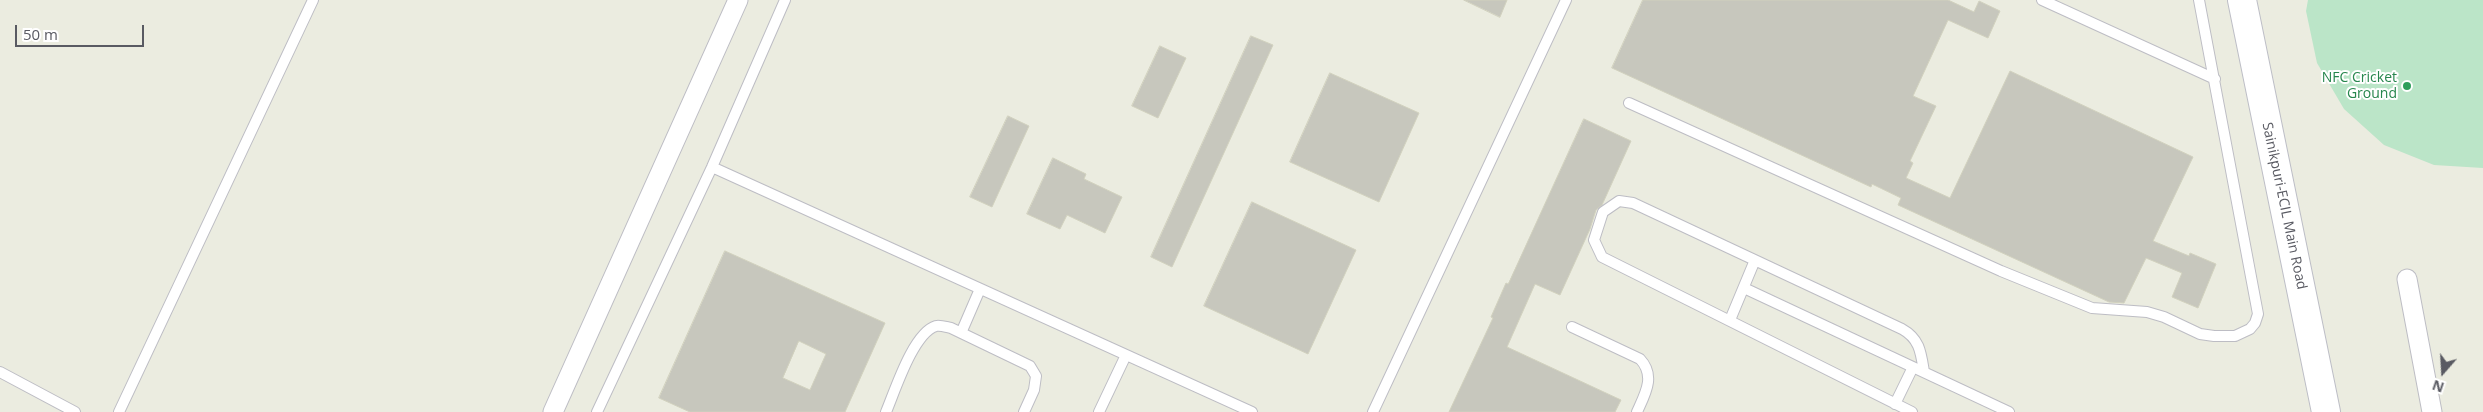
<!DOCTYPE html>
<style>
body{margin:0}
#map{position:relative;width:2483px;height:412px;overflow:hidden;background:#ebece0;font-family:"Open Sans",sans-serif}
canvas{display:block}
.north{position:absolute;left:2418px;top:347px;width:50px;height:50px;-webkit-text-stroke:4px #fff;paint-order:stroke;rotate:199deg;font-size:14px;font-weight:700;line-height:20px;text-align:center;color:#595a62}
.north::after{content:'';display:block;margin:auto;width:18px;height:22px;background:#595a62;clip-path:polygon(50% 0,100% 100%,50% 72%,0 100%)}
.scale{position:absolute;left:15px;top:25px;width:129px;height:22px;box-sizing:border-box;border:2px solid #595a62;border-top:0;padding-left:6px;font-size:15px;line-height:18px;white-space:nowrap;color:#595a62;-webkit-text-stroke:4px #fff;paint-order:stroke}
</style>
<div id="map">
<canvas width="2483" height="412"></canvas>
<div class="north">N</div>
<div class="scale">50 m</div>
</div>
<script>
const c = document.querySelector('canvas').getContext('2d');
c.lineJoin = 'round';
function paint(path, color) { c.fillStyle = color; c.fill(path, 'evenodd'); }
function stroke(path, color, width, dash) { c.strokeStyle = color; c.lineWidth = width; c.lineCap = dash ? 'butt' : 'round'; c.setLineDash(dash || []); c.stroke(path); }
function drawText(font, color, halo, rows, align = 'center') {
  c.font = font + ' "Open Sans",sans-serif'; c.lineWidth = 4; c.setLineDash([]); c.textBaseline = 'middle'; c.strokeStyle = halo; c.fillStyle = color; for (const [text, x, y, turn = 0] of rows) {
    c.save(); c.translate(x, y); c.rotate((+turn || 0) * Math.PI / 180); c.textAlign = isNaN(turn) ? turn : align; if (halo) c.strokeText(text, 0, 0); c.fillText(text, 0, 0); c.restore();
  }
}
paint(new Path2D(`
 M 2308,0 L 2483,0 L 2483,168 L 2434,165 L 2384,145 L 2344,109 L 2317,63 L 2306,11 Z`), '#bbe5c8');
const building = new Path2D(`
 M 1464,0 L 1507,0 L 1500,17 Z
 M 1643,0 L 1948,0 L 1974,12 L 1979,1 L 2000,11 L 1988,38 L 1948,20 L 1913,96 L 1936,106 L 1910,161 L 1913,163 L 1906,178 L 1950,198 L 2010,71 L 2193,157 L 2153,241 L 2189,256 L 2190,253 L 2216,264 L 2198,308 L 2172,297 L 2182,273 L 2146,258 L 2124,303 L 2109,302 L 1898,205 L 1901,198 L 1872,184 L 1871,187 L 1612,68 Z
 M 1251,36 L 1273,45 L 1172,267 L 1151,257 Z
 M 1160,46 L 1186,58 L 1158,118 L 1132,106 Z
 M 1330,73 L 1419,113 L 1379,202 L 1290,162 Z
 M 1008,116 L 1029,126 L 992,207 L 970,197 Z
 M 1584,119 L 1631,141 L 1602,205 L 1596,210 L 1590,229 L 1560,295 L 1535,284 L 1507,347 L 1621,400 L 1615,412 L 1449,412 L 1493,318 L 1491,317 L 1506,283 L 1508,284 Z
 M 1053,158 L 1086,174 L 1084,179 L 1122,197 L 1105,233 L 1067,215 L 1060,229 L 1027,214 Z
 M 1252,202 L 1356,250 L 1308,354 L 1204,306 Z
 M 725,251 L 885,323 L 845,412 L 690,412 L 659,398 ZM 799,341 L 826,354 L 810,390 L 783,378 Z`);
paint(building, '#c7c7bd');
stroke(building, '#d1d1be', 1);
const lane = new Path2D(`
 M 2042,0 L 2215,79
 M 1629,103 L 2001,271 L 2092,308 L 2147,312 L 2164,317 L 2200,334 L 2214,336 L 2235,336 L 2250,329 L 2255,323 L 2258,314 L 2199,0
 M 712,167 L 1252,412
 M 1744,288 L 2009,412
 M 1730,320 L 1755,260
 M 1572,327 L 1640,359 C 1656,376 1645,394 1637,412
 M 961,333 L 980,289
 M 0,372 L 75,412
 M 1895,404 L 1913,367
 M 119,412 L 313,0
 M 597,412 L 712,167 L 785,0
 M 886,412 C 895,391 913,333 936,326 C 940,325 946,327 951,328 L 1030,366 L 1036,376 L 1034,390 L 1024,412
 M 1099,412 L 1126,355
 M 1373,412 L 1566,0
 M 1912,412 L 1602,257 L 1594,240 L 1603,212 L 1619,201 L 1633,203 L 1902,329 C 1920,339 1921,353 1924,372`);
const street = new Path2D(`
 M 2407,279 L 2432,412
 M 553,412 L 738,0`);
const secondary = new Path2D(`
 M 2242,0 L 2326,412`);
stroke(lane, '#bdbdc4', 12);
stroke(street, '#bdbdc4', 21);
stroke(secondary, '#bdbec6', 30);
stroke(lane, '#fff', 10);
stroke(street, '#fff', 19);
stroke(secondary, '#fff', 28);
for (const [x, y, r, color] of [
 [2407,86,5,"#2e9e5b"]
]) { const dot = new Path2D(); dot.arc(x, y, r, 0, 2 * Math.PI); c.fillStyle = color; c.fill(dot); stroke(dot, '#fff', 2); }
drawText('14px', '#27864d', '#fff', [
 ["NFC Cricket",2397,78],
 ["Ground",2397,94]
], 'right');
drawText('14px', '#595a62', '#fff', [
 ["Sainikpuri-ECIL Main Road",2284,206,78]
]);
</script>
